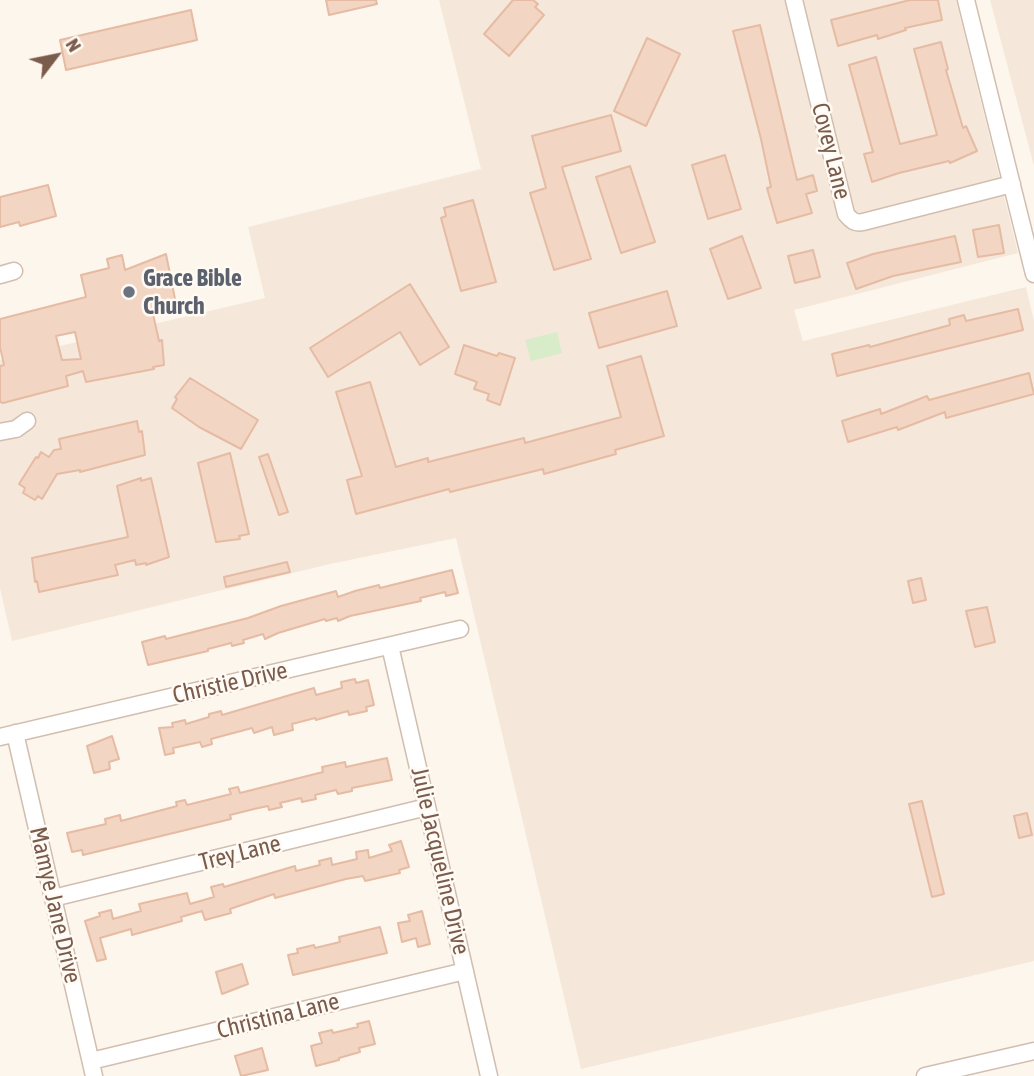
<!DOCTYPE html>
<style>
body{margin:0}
#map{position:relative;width:1034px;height:1076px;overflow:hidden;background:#fdf6ec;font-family:"Asap Condensed",sans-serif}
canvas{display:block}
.north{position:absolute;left:21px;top:21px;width:70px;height:70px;-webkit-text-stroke:5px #fffaf3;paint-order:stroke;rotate:58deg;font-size:19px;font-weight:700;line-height:28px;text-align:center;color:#7a5c4d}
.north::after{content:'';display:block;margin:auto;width:24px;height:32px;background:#7a5c4d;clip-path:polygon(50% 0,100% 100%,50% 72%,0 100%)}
</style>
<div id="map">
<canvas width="1034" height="1076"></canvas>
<div class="north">N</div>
</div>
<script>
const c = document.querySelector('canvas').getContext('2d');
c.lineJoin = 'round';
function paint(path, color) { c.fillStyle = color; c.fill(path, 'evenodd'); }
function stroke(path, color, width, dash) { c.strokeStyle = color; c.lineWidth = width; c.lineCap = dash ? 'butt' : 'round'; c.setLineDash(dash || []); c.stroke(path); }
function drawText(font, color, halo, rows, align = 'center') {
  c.font = font + ' "Asap Condensed",sans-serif'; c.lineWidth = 5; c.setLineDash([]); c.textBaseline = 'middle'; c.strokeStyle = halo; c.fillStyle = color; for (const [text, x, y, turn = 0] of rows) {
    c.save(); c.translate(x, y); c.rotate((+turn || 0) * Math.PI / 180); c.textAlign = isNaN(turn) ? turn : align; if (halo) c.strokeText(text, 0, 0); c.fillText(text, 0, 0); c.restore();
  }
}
paint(new Path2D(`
 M 439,0 L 956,0 L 1018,253 L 794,310 L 803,341 L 1026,287 L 1034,321 L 1034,961 L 581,1069 L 456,538 L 330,564 L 12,641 L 0,588 L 0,360 L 265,298 L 248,227 L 481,169 Z
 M 990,0 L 1034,0 L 1034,166 Z`), '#f5e8da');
paint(new Path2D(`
 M 557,332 L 562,353 L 531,361 L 525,340 Z`), '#d8ecc9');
const building = new Path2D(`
 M 326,0 L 376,0 L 377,4 L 329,15 Z
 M 513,0 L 533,0 L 538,4 L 535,7 L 544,15 L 509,56 L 484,34 Z
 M 910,0 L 938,0 L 942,20 L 905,28 L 906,30 L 878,39 L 877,35 L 838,46 L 831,20 Z
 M 191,10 L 197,40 L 66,70 L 60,40 Z
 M 760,25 L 797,180 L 813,175 L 817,191 L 806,194 L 812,213 L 777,223 L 767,188 L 771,187 L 761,139 L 733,31 Z
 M 647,38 L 680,54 L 646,126 L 614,111 Z
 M 941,42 L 948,69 L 946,70 L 963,128 L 966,126 L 977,151 L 950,163 L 949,161 L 899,173 L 872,182 L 864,154 L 873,152 L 849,65 L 876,57 L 900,144 L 937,135 L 914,49 Z
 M 611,115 L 621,151 L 562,167 L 591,259 L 554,270 L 530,193 L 546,188 L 532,136 Z
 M 725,155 L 741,209 L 708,219 L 692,165 Z
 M 630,166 L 655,242 L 621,253 L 596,177 Z
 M 48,185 L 56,216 L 20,226 L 19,222 L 0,227 L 0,197 Z
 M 473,200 L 496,282 L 461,291 L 441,218 L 446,216 L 444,208 Z
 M 999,225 L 1004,253 L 978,257 L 973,230 Z
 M 742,236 L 761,288 L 728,299 L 710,249 Z
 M 955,236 L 961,262 L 893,276 L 856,289 L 847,263 L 873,254 Z
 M 813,250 L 820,277 L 795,283 L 788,256 Z
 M 166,254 L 177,309 L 153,314 L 159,341 L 162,340 L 164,365 L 153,367 L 154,369 L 86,382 L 83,371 L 66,376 L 68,386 L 3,403 L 0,402 L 0,366 L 4,365 L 0,347 L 0,319 L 86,297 L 81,275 L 109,268 L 107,259 L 122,255 L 125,270 ZM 75,332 L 81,359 L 62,360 L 56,336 Z
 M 410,284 L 449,347 L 420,365 L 400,332 L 328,377 L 310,348 Z
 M 667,291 L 677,326 L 599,348 L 589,313 Z
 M 1018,309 L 1023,330 L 837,376 L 832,354 L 869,345 L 870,347 L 950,325 L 949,319 L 964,315 L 966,321 Z
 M 464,345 L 497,356 L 499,353 L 515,358 L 500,405 L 487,400 L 489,394 L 474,389 L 477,382 L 455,374 Z
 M 641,356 L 664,436 L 615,450 L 616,454 L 544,474 L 543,469 L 450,492 L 449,489 L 356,514 L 347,480 L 362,476 L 336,392 L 370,382 L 396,467 L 428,458 L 428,462 L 524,438 L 525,443 L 621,417 L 607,366 Z
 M 1029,373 L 1034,394 L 946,418 L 945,412 L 898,430 L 897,427 L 848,442 L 842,421 L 880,409 L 881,414 L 927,396 L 929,400 Z
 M 190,378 L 258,420 L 241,449 L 199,427 L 172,408 L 177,399 L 175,397 Z
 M 137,421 L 139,432 L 142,431 L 145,455 L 80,472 L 80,470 L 57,474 L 42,499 L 38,496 L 35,500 L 23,493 L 25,488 L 19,484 L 36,457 L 38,458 L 41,452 L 49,457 L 54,450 L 61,449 L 59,439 Z
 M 230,453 L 249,534 L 239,536 L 240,539 L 216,542 L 198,463 Z
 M 268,454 L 288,512 L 279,515 L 259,457 Z
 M 141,478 L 141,481 L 151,478 L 169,557 L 146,565 L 146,563 L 136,565 L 135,560 L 115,565 L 118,575 L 39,592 L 37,581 L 35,582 L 32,558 L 128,537 L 117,486 Z
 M 287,562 L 290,572 L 226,587 L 224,577 Z
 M 452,570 L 458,593 L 446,596 L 445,592 L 420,598 L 421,601 L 350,616 L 338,621 L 337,618 L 326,621 L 325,619 L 278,633 L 265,639 L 263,634 L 243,640 L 244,643 L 232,646 L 231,643 L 208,649 L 208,651 L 148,665 L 142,642 L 165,636 L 166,639 L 248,618 L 281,606 L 336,591 L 338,597 L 355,591 L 379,585 L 380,588 Z
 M 921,578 L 926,600 L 913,603 L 908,581 Z
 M 987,607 L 995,642 L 975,647 L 966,611 Z
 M 355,679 L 356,683 L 368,680 L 374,705 L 366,707 L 367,711 L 349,715 L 348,711 L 316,720 L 315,718 L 292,724 L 293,730 L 274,735 L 272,727 L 254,733 L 252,728 L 211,739 L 212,744 L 202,747 L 200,742 L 173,748 L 174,753 L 165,755 L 159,728 L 173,727 L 172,723 L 185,720 L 186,724 L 209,717 L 209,714 L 221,711 L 222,715 L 314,688 L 316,695 L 342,688 L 341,682 Z
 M 112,736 L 119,759 L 109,762 L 110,769 L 94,773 L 87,746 Z
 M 387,758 L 392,780 L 352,788 L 352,791 L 338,794 L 336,790 L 315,795 L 316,799 L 302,802 L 301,798 L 280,803 L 282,807 L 269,810 L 268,806 L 254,809 L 230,815 L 231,819 L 83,855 L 82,850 L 72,852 L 67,833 L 106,824 L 105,819 L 120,815 L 121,821 L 177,806 L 176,802 L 185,800 L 187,805 L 231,794 L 229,789 L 238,787 L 240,793 L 323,772 L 322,767 L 345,762 L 346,767 Z
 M 922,801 L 944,894 L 932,897 L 909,804 Z
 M 1027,813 L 1032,835 L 1019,838 L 1014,816 Z
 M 401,841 L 409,867 L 399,870 L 400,873 L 365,881 L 363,876 L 346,879 L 275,898 L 274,894 L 230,909 L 231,913 L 205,920 L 202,911 L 181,917 L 182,921 L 132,935 L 131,929 L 100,938 L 106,959 L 97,961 L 85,921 L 100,916 L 99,913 L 111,910 L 113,919 L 141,911 L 139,904 L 187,893 L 190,904 L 214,897 L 211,887 L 223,884 L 224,887 L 295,866 L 296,871 L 320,865 L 319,861 L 331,858 L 332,865 L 357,859 L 356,852 L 368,850 L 369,858 L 392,851 L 389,845 Z
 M 422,911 L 430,944 L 418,947 L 416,938 L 402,942 L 398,923 L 410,921 L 408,915 Z
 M 380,927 L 387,953 L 293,975 L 288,955 L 298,953 L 297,949 L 314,945 L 315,948 L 340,942 L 339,937 Z
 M 242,964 L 248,984 L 222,994 L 216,972 Z
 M 369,1021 L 375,1044 L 359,1048 L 360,1052 L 339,1058 L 339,1060 L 316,1066 L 311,1046 L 322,1043 L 319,1033 L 332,1030 L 333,1033 L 358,1027 L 357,1024 Z
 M 262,1048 L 268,1070 L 241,1076 L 235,1056 Z`);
paint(building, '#f3d5c3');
stroke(building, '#e6bba3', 2);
const minor = new Path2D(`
 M 794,0 L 846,214 C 851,220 855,224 863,222 L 1012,184
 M 966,0 L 1034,274
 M 0,275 L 14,271
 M 0,432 L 16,429 L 27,421
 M 390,646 L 489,1076
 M 15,733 L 94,1076
 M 0,737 L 460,629
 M 53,898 L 427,807
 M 91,1061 L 465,971
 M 925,1076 L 1034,1051`);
stroke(minor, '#d1beb0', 19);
stroke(minor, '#fff', 16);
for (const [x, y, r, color] of [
 [129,292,7,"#6b7280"]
]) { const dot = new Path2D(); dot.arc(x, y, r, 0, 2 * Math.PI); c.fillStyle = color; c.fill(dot); stroke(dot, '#fffaf3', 2.5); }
drawText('24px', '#7a5c4d', '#fffaf3', [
 ["Covey Lane",831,151,76],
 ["Christie Drive",230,683,-13],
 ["Trey Lane",240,853,-14],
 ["Julie Jacqueline Drive",440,861,77],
 ["Mamye Jane Drive",55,905,77],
 ["Christina Lane",278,1016,-14]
]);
drawText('bold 24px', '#5b616d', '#fffaf3', [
 ["Grace Bible",143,278],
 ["Church",143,306]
], 'left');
</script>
